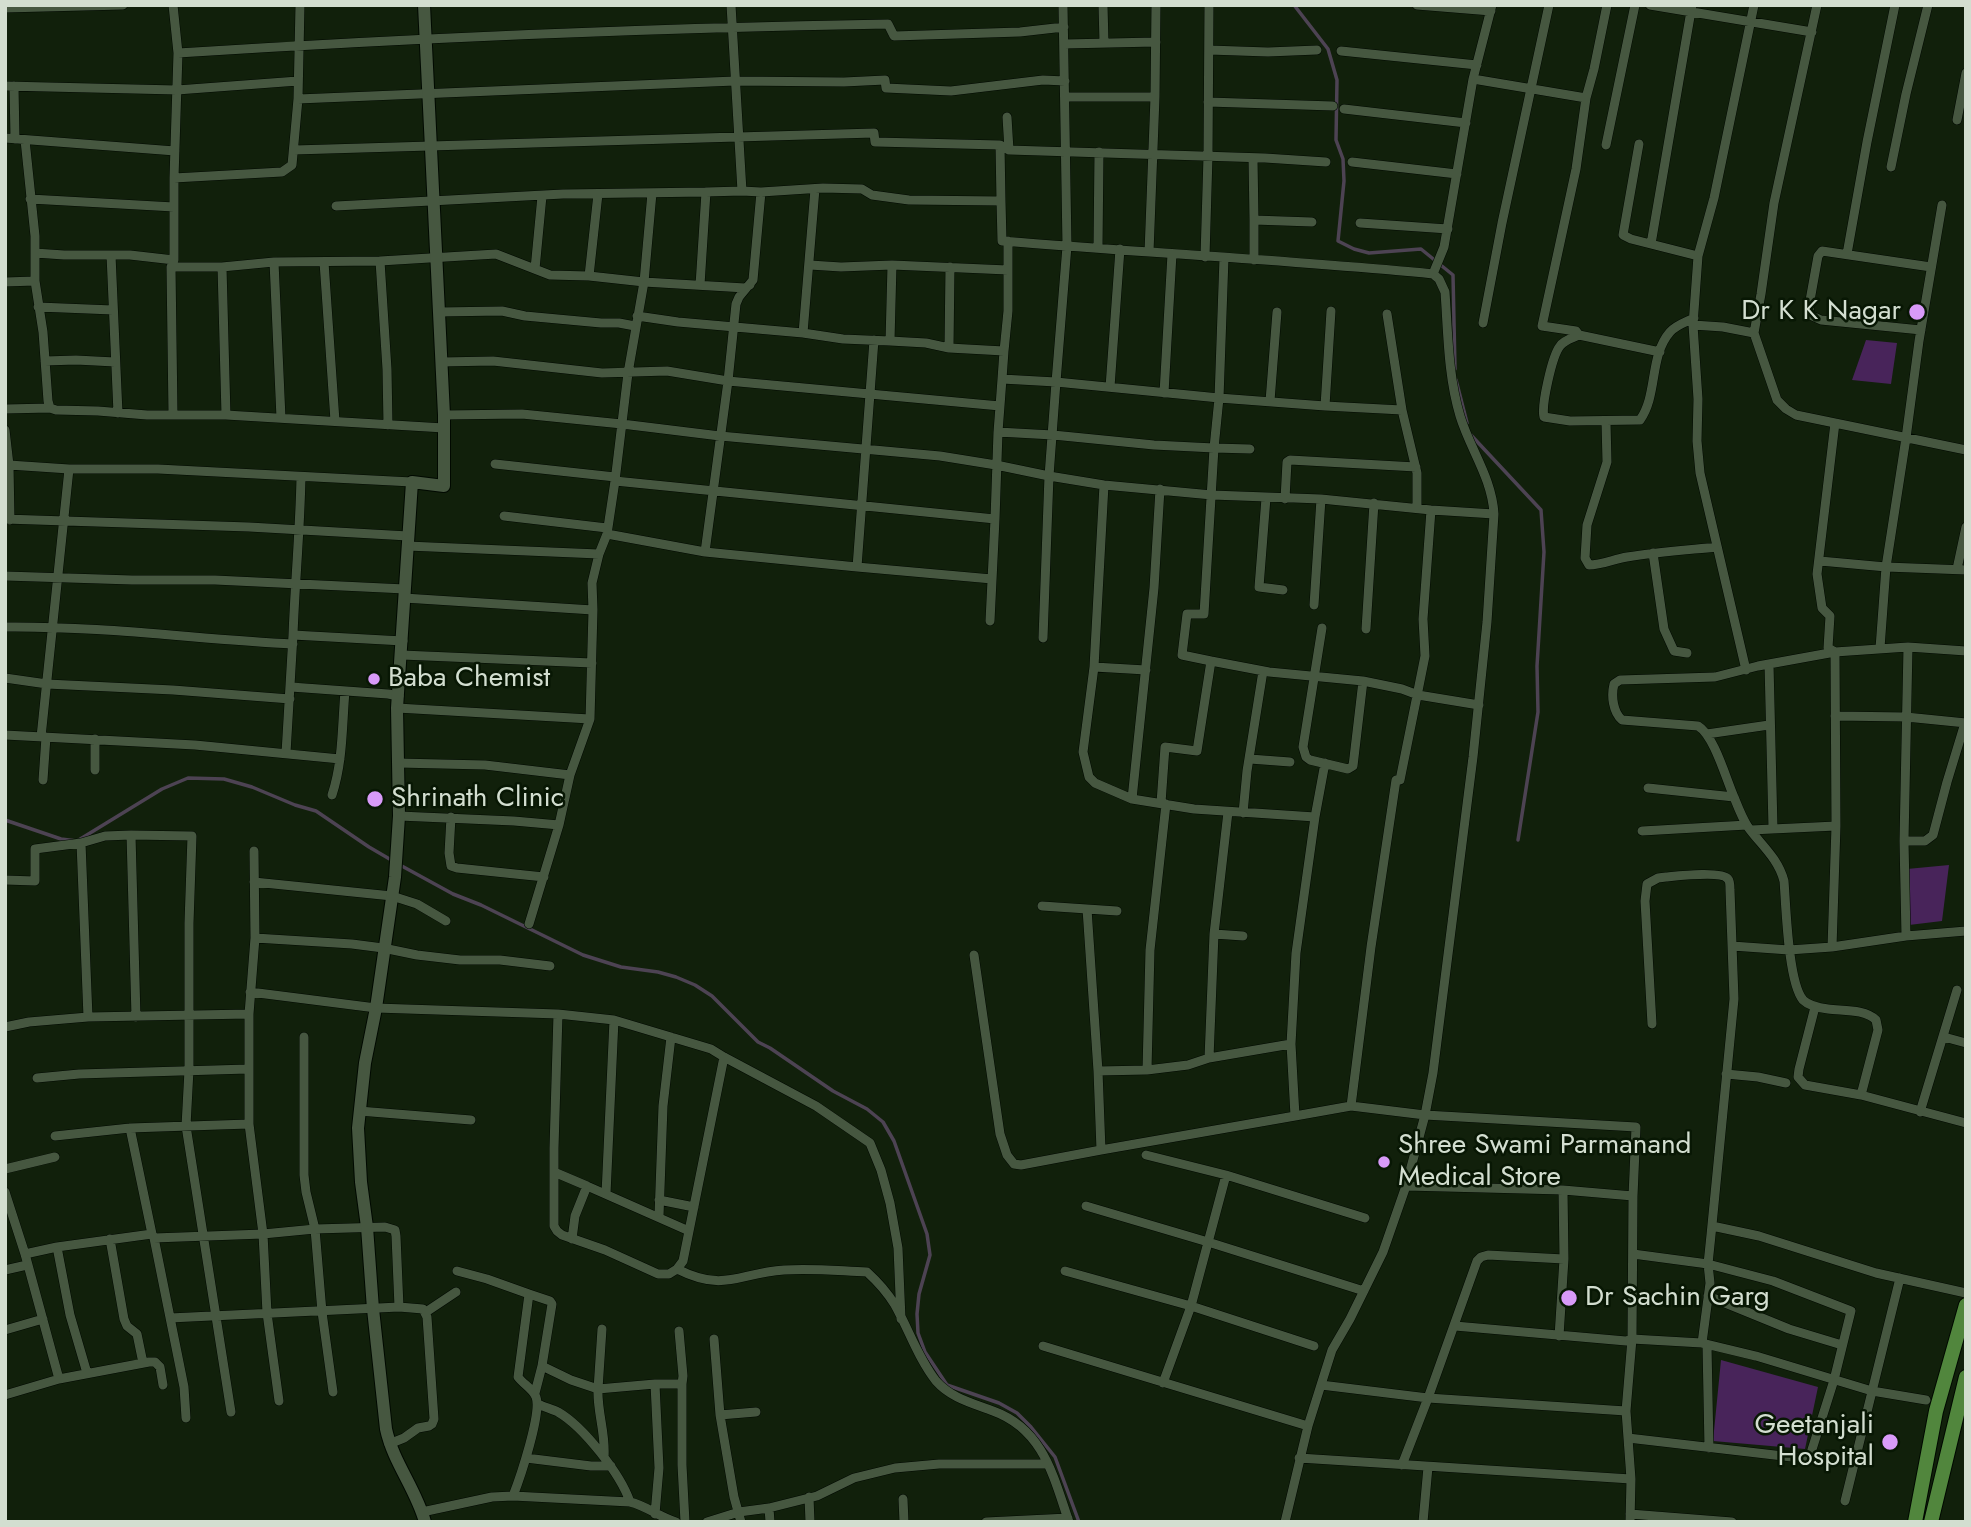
<!DOCTYPE html>
<style>
body{margin:0}
#map{position:relative;width:1971px;height:1527px;overflow:hidden;background:#11200b;font-family:Jost,sans-serif}
canvas{display:block}
.frame{position:absolute;inset:0;border:7px solid #d3ded0;pointer-events:none}
</style>
<div id="map">
<canvas width="1971" height="1527"></canvas>
<div class="frame"></div>
</div>
<script>
const c = document.querySelector('canvas').getContext('2d');
c.lineJoin = 'round';
function paint(path, color) { c.fillStyle = color; c.fill(path, 'evenodd'); }
function stroke(path, color, width, dash) { c.strokeStyle = color; c.lineWidth = width; c.lineCap = dash ? 'butt' : 'round'; c.setLineDash(dash || []); c.stroke(path); }
function drawText(font, color, halo, rows, align = 'center') {
  c.font = font + ' Jost,sans-serif'; c.lineWidth = 5; c.setLineDash([]); c.textBaseline = 'middle'; c.strokeStyle = halo; c.fillStyle = color; for (const [text, x, y, turn = 0] of rows) {
    c.save(); c.translate(x, y); c.rotate((+turn || 0) * Math.PI / 180); c.textAlign = isNaN(turn) ? turn : align; if (halo) c.strokeText(text, 0, 0); c.fillText(text, 0, 0); c.restore();
  }
}
paint(new Path2D(`
 M 1866,340 L 1897,343 L 1891,384 L 1852,380 Z
 M 1949,865 L 1942,921 L 1909,925 L 1907,869 Z
 M 1721,1360 L 1818,1387 L 1805,1449 L 1713,1441 Z`), '#48245a');
stroke(new Path2D(`
 M 1294,5 L 1328,49 L 1337,80 L 1336,140 L 1343,159 L 1344,181 L 1338,241 L 1354,249 L 1369,253 L 1421,249 L 1453,275 L 1455,369
 M 1456,380 L 1467,423
 M 1470,434 L 1541,510 L 1544,552 L 1537,666 L 1538,712 L 1518,840
 M 5,820 L 61,839 L 77,841 L 162,789 L 188,778 L 224,779 L 252,787 L 295,805 L 316,811 L 369,847 L 393,861
 M 400,865 L 453,894 L 481,905 L 583,955 L 621,967 L 658,972 L 676,977 L 695,985 L 712,996 L 758,1042 L 770,1048 L 833,1091 L 867,1109 L 883,1122 L 894,1141 L 927,1234 L 930,1255 L 919,1294 L 917,1314 L 918,1333 L 925,1352 L 947,1385 L 999,1403 L 1017,1413 L 1031,1427 L 1055,1457 L 1079,1522`), '#4d4353', 3.5);
const minor = new Path2D(`
 M 173,5 L 178,53 L 174,178
 M 300,5 L 298,99 L 292,165 L 282,172 L 174,178 L 174,260 L 171,267 L 222,267 L 274,262 L 380,261 L 496,254 L 550,275 L 589,276 L 644,282 L 745,288 L 750,285
 M 731,5 L 742,191 L 761,192 L 823,188 L 862,189 L 872,195 L 909,200 L 1001,201 L 1002,241 C 1145,253 1289,260 1433,274 L 1444,247 L 1473,79 L 1492,5
 M 1063,5 L 1067,246 L 1056,382 L 1219,398 L 1224,258
 M 1103,5 L 1104,43
 M 1417,5 L 1491,11
 M 1607,5 L 1594,69 L 1586,98 L 1576,169 L 1542,326 L 1576,331 L 1579,335 L 1660,352
 M 1650,5 L 1812,32
 M 1817,5 L 1774,203 L 1761,294 L 1754,333 L 1777,400 L 1786,409 L 1796,415 L 1966,450
 M 5,8 L 123,5
 M 1064,44 L 1156,42
 M 1209,50 L 1268,52 L 1317,50
 M 1341,51 L 1477,65
 M 178,53 C 414,38 651,28 888,24 L 894,36 L 1020,32 L 1064,27
 M 1473,79 L 1586,98
 M 5,86 L 177,90 L 298,81
 M 14,86 L 15,139
 M 1065,97 L 1155,97
 M 298,99 L 735,81 L 844,82 L 885,80 L 886,88 L 951,91 L 1043,80 L 1065,81
 M 1208,102 L 1333,106
 M 1344,109 L 1466,123
 M 1007,117 L 1009,150
 M 1957,120 L 1966,73
 M 5,138 L 175,151
 M 25,140 L 35,236 L 35,281 L 43,332 L 48,401 L 50,408 L 56,410 L 98,411 L 147,415 L 226,415 L 444,428
 M 1639,144 L 1623,235 L 1631,239 L 1698,256
 M 1000,145 L 1001,201
 M 1606,145 L 1635,5
 M 294,150 L 874,133 L 875,142 L 1000,145 L 1009,150 L 1265,158 L 1326,162
 M 1253,158 L 1254,220
 M 1352,162 L 1457,174
 M 1891,167 L 1906,94 L 1928,5
 M 761,192 L 753,280 L 739,297 L 736,304 L 728,381 L 705,552 L 857,567
 M 30,199 L 174,207
 M 336,206 L 563,194 L 706,192
 M 1360,223 L 1448,229
 M 1651,244 L 1692,5
 M 1098,248 L 1099,152
 M 1149,252 L 1155,97 L 1156,5
 M 35,253 L 64,255 L 130,255 L 174,260
 M 1847,254 L 1867,142 L 1895,5
 M 111,255 L 118,413
 M 1205,257 L 1208,156 L 1209,5
 M 1254,260 L 1254,220 L 1312,222
 M 380,261 L 387,369 L 388,425
 M 274,262 L 281,418
 M 324,262 L 335,421
 M 810,265 L 841,267 L 892,265 L 1008,270
 M 171,267 L 173,414
 M 222,267 L 226,415
 M 535,269 L 542,196
 M 589,276 L 598,194
 M 5,282 L 35,281
 M 700,285 L 706,192 L 742,191
 M 38,307 L 113,310
 M 439,312 L 502,311 L 525,316 L 601,323 L 619,323 L 635,326
 M 1387,314 L 1402,410
 M 1483,323 L 1502,223 L 1549,5
 M 1693,325 L 1723,327 L 1754,333
 M 1921,330 L 1821,320 L 1810,315 L 1809,306 L 1818,256 L 1822,251 L 1931,267
 M 803,333 L 815,189
 M 1579,335 C 1573,338 1564,340 1560,346 C 1552,356 1541,406 1544,417 L 1570,421 L 1640,420 C 1658,395 1649,356 1670,332 C 1676,325 1686,322 1694,318
 M 874,340 L 857,567 L 992,579
 M 890,341 L 892,265
 M 949,348 L 950,267
 M 1004,351 L 1008,311 L 1008,241
 M 45,361 L 76,360 L 115,362
 M 441,362 L 493,361 L 602,373 L 667,371 L 728,381 L 1000,406 L 998,432 L 1053,435 L 1154,445 L 1214,448 L 1204,614 L 1187,614 L 1182,655 L 1211,661 L 1197,751 L 1165,747 L 1161,803
 M 1110,387 L 1120,249
 M 1164,393 L 1172,254
 M 1270,401 L 1277,312
 M 1000,406 L 1002,379
 M 1325,406 L 1331,311
 M 5,409 L 50,408
 M 444,415 L 522,414 L 622,424 L 720,436 L 940,456 L 996,465 L 1049,476 L 1056,382 L 1002,379 L 1004,351 L 949,348 L 926,343 L 890,341 L 843,339 L 803,333 L 678,322 L 637,316
 M 1606,422 L 1607,462 L 1587,525 L 1585,558 L 1589,565 C 1602,565 1614,559 1627,557 C 1657,552 1687,550 1717,547
 M 5,430 L 9,465 L 10,520
 M 1250,449 L 1214,448 L 1219,398 L 1325,406 L 1402,410 L 1417,473 L 1417,508
 M 495,464 L 615,477
 M 9,465 L 69,469 L 158,469 L 412,482
 M 615,481 L 995,519 L 998,432
 M 1104,485 L 1094,667 L 1083,752 L 1089,777 L 1095,783 L 1132,799 L 1194,809 L 1315,817
 M 1266,498 L 1259,587 L 1283,590
 M 1285,499 L 1287,462 L 1290,460 L 1416,467
 M 504,516 L 607,528
 M 5,519 L 249,527 L 408,536
 M 607,534 L 705,552
 M 407,546 L 599,554
 M 1653,553 L 1664,629 L 1674,651 L 1687,653
 M 1820,561 L 1886,567 L 1966,570
 M 1957,569 L 1966,527
 M 5,576 L 132,580 L 215,580 L 405,589
 M 404,598 L 593,610
 M 1314,605 L 1321,499
 M 990,621 L 995,519
 M 5,627 C 101,626 197,639 293,644
 M 1322,628 L 1303,747 L 1306,757 L 1310,760 L 1348,769 L 1353,766 L 1363,681
 M 1366,629 L 1374,503
 M 293,635 C 295,582 300,530 301,477
 M 1043,638 L 1049,476 L 1104,485 L 1212,495 L 1321,499 L 1431,510 L 1494,514
 M 1880,648 L 1886,567 L 1906,438 L 1919,341 L 1942,205
 M 402,655 L 592,663
 M 1211,661 L 1269,672 L 1363,681 L 1402,689 L 1418,695 L 1479,705
 M 1769,664 L 1773,828
 M 1094,667 L 1146,670
 M 1746,670 L 1700,473 L 1697,441 L 1698,399 L 1693,325 L 1698,256 L 1714,198 L 1754,5
 M 5,678 L 47,684 L 173,690 L 290,699
 M 291,687 L 388,694 L 399,696
 M 397,708 L 590,719
 M 1835,716 L 1906,717 L 1966,723
 M 1707,734 L 1769,725
 M 5,735 L 195,745 L 340,759
 M 41,737 L 69,469
 M 95,739 L 95,770
 M 286,753 L 293,635 L 403,641
 M 1250,759 L 1290,762
 M 398,763 L 485,765 L 570,775
 M 1325,763 L 1315,817 L 1296,953 L 1291,1044 L 1295,1116 L 1351,1106 L 1425,1115 L 1433,1073 L 1473,757 L 1487,622 L 1494,514 C 1492,478 1470,449 1460,416 C 1448,376 1448,334 1445,292 L 1439,279 L 1433,274
 M 43,780 L 46,737
 M 1400,780 L 1425,656 L 1423,619 L 1431,510
 M 1648,788 L 1734,797
 M 332,795 C 343,762 342,726 345,691
 M 1132,799 L 1154,588 L 1160,489
 M 1166,804 L 1150,950 L 1147,1070 L 1188,1065 L 1209,1058
 M 1243,813 L 1247,771 L 1263,671
 M 399,816 L 514,821 L 559,825
 M 451,817 L 449,853 L 451,866 L 457,868 L 544,877
 M 1751,830 L 1836,826
 M 1642,831 L 1747,825
 M 1904,841 L 1925,841 L 1933,835 L 1947,782 L 1965,723
 M 81,843 L 88,1017
 M 254,851 L 255,938 L 249,1014 L 249,1124 L 263,1234 L 267,1313 L 279,1401
 M 5,880 L 35,881 L 35,849 L 81,843 L 105,836 L 131,835
 M 254,882 L 392,896 L 417,904 L 446,921
 M 1042,906 L 1087,909
 M 1117,911 L 1087,909 L 1098,1071 L 1147,1070
 M 529,924 L 559,825 L 570,775 L 590,719 L 593,610 L 592,583 L 599,554 L 607,534 L 615,481 L 628,373 L 644,282 L 652,193
 M 1214,934 L 1228,812
 M 1243,936 L 1214,934 L 1209,1058 L 1291,1044
 M 1906,936 L 1904,841 L 1908,647
 M 255,938 L 352,944 L 383,948 L 417,955 L 460,960 L 500,960 L 550,966
 M 1732,946 L 1789,950 L 1832,947 L 1906,936 L 1966,931
 M 1832,947 L 1836,826 L 1835,652 L 1828,648 L 1830,616 L 1822,608 L 1817,574 L 1835,423
 M 974,955 L 1000,1134 L 1007,1155 L 1014,1164 L 1021,1165 L 1101,1150
 M 250,992 L 376,1008 L 558,1014 L 614,1020 L 711,1049 L 724,1057 L 816,1106 L 870,1143 L 881,1170 L 890,1203 L 898,1248 L 901,1319
 M 1815,1007 L 1799,1069 L 1798,1077 L 1805,1085 L 1861,1095 L 1966,1123
 M 558,1014 L 554,1148 L 554,1226 L 557,1231 L 562,1235 L 605,1250 L 658,1274 L 669,1274 L 677,1269 L 683,1261 L 724,1057
 M 136,1017 L 131,835 L 192,836 L 189,923 L 189,1070 L 186,1126 L 231,1412
 M 1652,1024 L 1645,901 L 1647,884 L 1658,878 L 1666,877 C 1677,876 1722,871 1728,879 C 1730,881 1730,887 1730,890 L 1734,999 L 1711,1235 L 1708,1264 L 1710,1283 L 1702,1343
 M 5,1027 L 29,1022 L 88,1017 L 249,1014
 M 304,1037 L 304,1175 L 306,1192 L 315,1229 L 322,1312 L 333,1392
 M 1944,1037 L 1966,1043
 M 1098,1071 L 1101,1150 L 1295,1116
 M 1726,1074 L 1758,1077 L 1786,1083
 M 37,1078 L 79,1074 L 248,1069
 M 1861,1095 L 1878,1030 L 1876,1020 C 1865,1009 1843,1011 1828,1009 C 1820,1008 1809,1006 1803,1000 C 1788,982 1786,905 1784,881 C 1778,858 1761,845 1748,827 C 1742,818 1738,807 1734,797 C 1726,779 1714,735 1698,726 L 1622,720 C 1613,712 1611,696 1614,684 L 1620,680 L 1715,677 L 1758,666 L 1835,652 L 1908,647 L 1966,651
 M 1351,1106 L 1371,947 L 1396,780
 M 359,1111 L 471,1120
 M 1920,1112 L 1957,990
 M 130,1128 L 152,1234
 M 55,1136 L 130,1128 L 249,1124
 M 1146,1155 L 1226,1175 L 1365,1218
 M 5,1169 L 55,1157
 M 554,1172 L 587,1186
 M 1406,1186 L 1563,1190 L 1633,1196
 M 5,1192 L 25,1254 L 59,1379
 M 606,1194 L 614,1020
 M 659,1200 L 694,1207
 M 1086,1206 L 1208,1242 L 1364,1291
 M 659,1216 L 663,1106 L 671,1037
 M 1712,1226 L 1759,1236 L 1876,1273 L 1966,1293
 M 154,1238 L 184,1387 L 186,1418
 M 110,1239 L 124,1319 L 127,1326 L 137,1334 L 143,1363
 M 572,1239 L 575,1216 L 587,1186 L 689,1231
 M 57,1247 L 70,1315 L 87,1373
 M 25,1254 L 57,1247 L 152,1234 L 154,1238 L 263,1234 L 315,1229 L 385,1227 L 395,1230 L 396,1236 L 399,1307
 M 677,1269 C 725,1293 738,1273 784,1270 C 812,1268 840,1271 867,1272 C 878,1282 887,1292 895,1305 C 909,1330 918,1358 936,1381 C 951,1398 972,1403 993,1411 C 1043,1429 1053,1475 1069,1522
 M 5,1270 L 27,1265
 M 457,1271 L 487,1279 L 529,1294 L 518,1377 C 523,1384 533,1389 536,1397 C 542,1413 520,1478 513,1496
 M 1065,1271 L 1191,1306 L 1314,1346
 M 529,1294 L 550,1301 L 552,1304 L 542,1366 L 535,1393
 M 1708,1296 L 1789,1329 L 1842,1345
 M 426,1312 L 456,1292
 M 170,1318 L 399,1307 L 423,1309 L 427,1317 L 434,1419 L 432,1424 L 429,1426 L 418,1428 L 404,1438 L 389,1444
 M 1455,1326 L 1626,1341 L 1632,1339 L 1702,1343 L 1756,1356 L 1872,1391 L 1926,1400
 M 602,1329 L 598,1389 L 655,1384
 M 5,1330 L 43,1319
 M 679,1331 L 683,1376 L 682,1384
 M 1559,1336 L 1564,1259 L 1563,1190
 M 714,1339 L 720,1415 L 734,1497 L 741,1522
 M 1707,1345 L 1709,1448
 M 1043,1346 L 1308,1426
 M 542,1366 L 571,1380 L 598,1389 C 597,1412 606,1434 604,1457
 M 1163,1383 L 1191,1306 L 1226,1175
 M 1321,1385 L 1428,1398 L 1626,1411
 M 5,1395 L 59,1379 L 149,1362 L 155,1362 L 160,1367 L 163,1385
 M 538,1404 C 544,1407 552,1409 558,1412 C 584,1427 621,1475 630,1502
 M 720,1415 L 756,1412
 M 1628,1438 L 1809,1459 L 1834,1380 L 1851,1311 L 1773,1281 L 1708,1264 L 1633,1254
 M 526,1458 L 591,1466 L 611,1466
 M 1299,1458 L 1631,1479
 M 1402,1465 L 1428,1398 L 1477,1261 L 1481,1257 L 1488,1255 L 1564,1259
 M 809,1497 L 810,1522
 M 903,1499 L 904,1522
 M 1845,1501 L 1900,1278
 M 769,1508 L 770,1522
 M 422,1512 L 492,1497 L 513,1496 L 630,1502 C 647,1506 659,1517 676,1522
 M 655,1514 L 659,1468 L 655,1384 L 682,1384 L 682,1465 L 685,1522
 M 1630,1514 L 1732,1522
 M 707,1522 L 739,1512 L 769,1508 L 817,1496 L 854,1478 L 895,1468 L 939,1464 L 1048,1464
 M 986,1522 L 1068,1518
 M 1285,1522 L 1308,1426 L 1332,1350 L 1350,1319 L 1383,1252 L 1406,1186 L 1425,1115 L 1636,1127 L 1633,1196 L 1632,1339 L 1626,1411 L 1631,1479 L 1630,1522
 M 1423,1522 L 1428,1467`);
const tertiary = new Path2D(`
 M 424,5 L 444,415 L 444,486 L 412,482 L 397,708 L 399,816 L 395,877 L 376,1008 L 365,1063 L 358,1128 L 361,1182 L 367,1227 L 373,1309 L 386,1429 C 393,1462 416,1489 425,1522`);
const primary = new Path2D(`
 M 1915,1522 L 1936,1411 L 1966,1305
 M 1931,1522 L 1966,1377`);
stroke(minor, '#010900', 10);
stroke(tertiary, '#010900', 14);
stroke(primary, '#010900', 16);
stroke(minor, '#465740', 9);
stroke(tertiary, '#465740', 12);
stroke(primary, '#51863d', 14);
for (const [x, y, r, color] of [
 [1917,312,9,"#d89af8"],
 [374,679,7,"#d89af8"],
 [375,799,9,"#d89af8"],
 [1384,1162,7,"#d89af8"],
 [1569,1298,9,"#d89af8"],
 [1890,1442,9,"#d89af8"]
]) { const dot = new Path2D(); dot.arc(x, y, r, 0, 2 * Math.PI); c.fillStyle = color; c.fill(dot); stroke(dot, '#081704', 2.5); }
drawText('28px', '#d3ded0', '#081704', [
 ["Dr K K Nagar",1901,312,"right"],
 ["Baba Chemist",388,679],
 ["Shrinath Clinic",391,799],
 ["Shree Swami Parmanand",1398,1146],
 ["Medical Store",1398,1178],
 ["Dr Sachin Garg",1585,1298],
 ["Geetanjali",1874,1426,"right"],
 ["Hospital",1874,1458,"right"]
], 'left');
</script>
